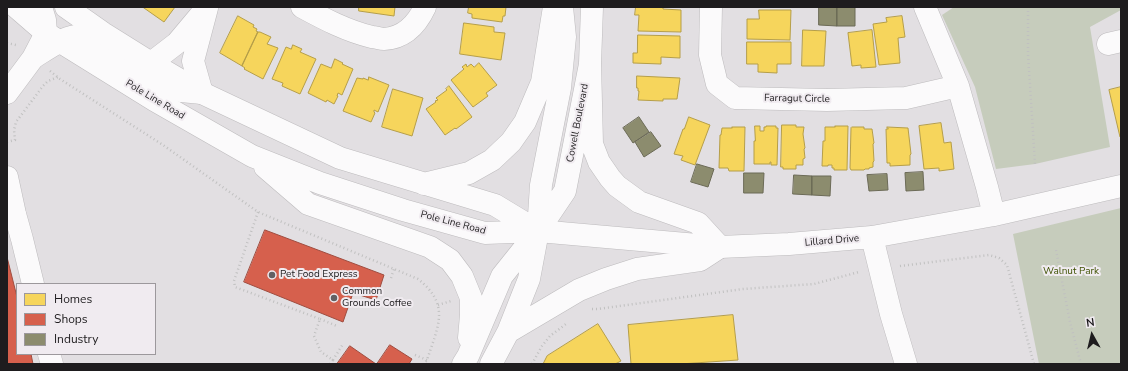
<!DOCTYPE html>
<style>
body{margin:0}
#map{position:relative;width:1128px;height:371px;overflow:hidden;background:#e2dfe2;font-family:"Nunito Sans",sans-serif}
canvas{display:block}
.frame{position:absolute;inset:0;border:8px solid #1e1c1e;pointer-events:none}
.legend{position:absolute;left:16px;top:283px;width:140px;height:72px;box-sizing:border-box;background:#f0ebf0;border:1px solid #9c989c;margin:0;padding:5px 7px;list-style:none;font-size:12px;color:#1e1c1e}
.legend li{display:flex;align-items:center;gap:8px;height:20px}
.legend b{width:20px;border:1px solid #9c989c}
.north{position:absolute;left:1072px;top:315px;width:40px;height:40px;-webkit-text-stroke:3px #f0ebf0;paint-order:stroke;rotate:352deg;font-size:11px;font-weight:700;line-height:16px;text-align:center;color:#1e1c1e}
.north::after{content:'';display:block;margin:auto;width:14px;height:18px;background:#1e1c1e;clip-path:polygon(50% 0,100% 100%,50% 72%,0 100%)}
</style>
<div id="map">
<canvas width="1128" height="371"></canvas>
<div class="frame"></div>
<ul class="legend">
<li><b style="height:11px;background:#f6d55c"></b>Homes</li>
<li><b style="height:11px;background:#d6604d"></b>Shops</li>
<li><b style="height:11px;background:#8c8c6e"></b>Industry</li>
</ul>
<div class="north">N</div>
</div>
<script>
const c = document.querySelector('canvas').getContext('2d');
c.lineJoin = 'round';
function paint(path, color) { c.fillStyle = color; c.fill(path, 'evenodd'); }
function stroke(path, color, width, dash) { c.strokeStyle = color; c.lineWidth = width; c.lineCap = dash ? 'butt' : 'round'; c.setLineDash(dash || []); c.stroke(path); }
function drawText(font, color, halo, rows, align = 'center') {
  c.font = font + ' "Nunito Sans",sans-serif'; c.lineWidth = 4; c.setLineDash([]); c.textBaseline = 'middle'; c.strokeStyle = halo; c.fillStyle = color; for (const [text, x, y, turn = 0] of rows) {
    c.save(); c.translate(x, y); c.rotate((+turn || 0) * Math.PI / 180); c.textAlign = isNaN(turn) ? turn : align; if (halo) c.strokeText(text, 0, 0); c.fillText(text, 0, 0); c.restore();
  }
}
paint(new Path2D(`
 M 954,7 L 1121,7 L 1121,10 L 1090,27 L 1110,147 L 1035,164 L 996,169 L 975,87 L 942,15 Z
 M 1121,208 L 1121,364 L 1039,364 L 1013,234 Z`), '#c6ccbc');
const homes = new Path2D(`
 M 145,7 L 175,7 L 164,22 L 144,8 Z
 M 359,7 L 395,7 L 394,16 L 359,11 Z
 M 469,7 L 506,7 L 505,16 L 503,16 L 502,22 L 472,18 L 472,14 L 468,13 Z
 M 636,7 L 663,7 L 663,9 L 681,10 L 681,32 L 638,31 L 639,15 L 635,15 Z
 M 759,10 L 791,10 L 790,40 L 747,39 L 747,19 L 759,19 Z
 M 238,16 L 254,25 L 253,27 L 257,29 L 256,31 L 258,32 L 242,66 L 220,53 Z
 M 902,16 L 905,37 L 898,38 L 900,63 L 879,65 L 873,24 L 887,22 L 886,18 Z
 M 464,23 L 494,27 L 494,32 L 505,33 L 501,60 L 460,54 Z
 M 803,30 L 826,31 L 824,66 L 802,66 Z
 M 872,30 L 876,67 L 861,68 L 861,65 L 852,66 L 848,33 Z
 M 258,32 L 260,32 L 271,37 L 267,44 L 278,48 L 263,79 L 244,69 L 245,68 L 242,66 Z
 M 638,35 L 680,36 L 680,58 L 661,57 L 661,64 L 633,63 L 633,53 L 637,53 Z
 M 747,42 L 791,42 L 791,64 L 777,64 L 777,73 L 758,72 L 758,64 L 747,64 Z
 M 293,45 L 302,49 L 300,52 L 316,59 L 300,94 L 282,86 L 283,83 L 272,79 L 286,47 L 291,49 Z
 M 335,59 L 343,63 L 342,64 L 353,69 L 342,95 L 338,93 L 337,96 L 338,96 L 334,104 L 327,100 L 326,102 L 308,93 L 321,64 L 331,68 Z
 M 479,63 L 497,85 L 486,93 L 488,96 L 473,107 L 451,80 L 464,69 L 462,67 L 466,64 L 467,67 L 471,64 L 474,67 Z
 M 637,76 L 680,78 L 677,99 L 663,99 L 663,101 L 638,100 L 639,91 L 638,91 L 638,88 L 637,88 Z
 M 369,77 L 389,85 L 378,112 L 374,110 L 374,112 L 375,113 L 371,122 L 343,111 L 357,78 L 363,79 L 363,78 L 368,80 Z
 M 449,86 L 472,117 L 456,129 L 455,128 L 445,135 L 426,109 L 436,102 L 435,101 L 438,100 L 436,98 L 447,90 L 446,89 Z
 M 1121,87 L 1121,136 L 1120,137 L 1109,90 Z
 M 393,89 L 423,98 L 412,136 L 382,127 Z
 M 689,117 L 710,125 L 695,165 L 681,160 L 683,156 L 674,154 L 683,129 L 684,129 Z
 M 941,123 L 944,143 L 951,142 L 954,169 L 939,171 L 939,168 L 924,169 L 919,126 Z
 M 782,125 L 796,125 L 796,127 L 804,127 L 803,134 L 805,148 L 804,149 L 805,158 L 803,159 L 803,165 L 796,165 L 796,169 L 783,169 L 783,167 L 781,167 Z
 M 755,126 L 760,126 L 760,131 L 764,131 L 764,127 L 766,127 L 766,126 L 776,126 L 776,128 L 778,128 L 777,165 L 771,165 L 771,162 L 770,162 L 770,164 L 754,164 L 754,141 L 755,141 Z
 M 835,126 L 848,126 L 847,170 L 834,170 L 834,168 L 832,168 L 832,165 L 828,165 L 828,166 L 822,166 L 823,141 L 825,141 L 825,127 L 835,127 Z
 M 732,127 L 745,127 L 744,171 L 729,171 L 728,168 L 719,168 L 720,135 L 721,135 L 722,128 L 732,128 Z
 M 852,127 L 864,127 L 864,129 L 872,129 L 874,143 L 873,144 L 874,161 L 873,162 L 873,167 L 869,168 L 869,169 L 865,169 L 864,170 L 851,170 L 850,168 L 851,128 Z
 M 887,127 L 908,128 L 911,154 L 910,155 L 910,165 L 890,166 L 890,163 L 887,163 L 886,129 L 888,129 Z
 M 733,315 L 738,360 L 680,364 L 631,364 L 628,325 Z
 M 598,324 L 621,361 L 615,364 L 543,364 L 547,356 Z`);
paint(homes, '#f6d55c');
stroke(homes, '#b59e49', 1);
const shops = new Path2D(`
 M 265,230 L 384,275 L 376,300 L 353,293 L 343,322 L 244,282 Z
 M 7,257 L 17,297 L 17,354 L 31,354 L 33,364 L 7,364 Z
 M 390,345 L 412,359 L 409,364 L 377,364 Z
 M 350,346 L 376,364 L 337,364 Z`);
paint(shops, '#d6604d');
stroke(shops, '#9f4c3f', 1);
const industry = new Path2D(`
 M 819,7 L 837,7 L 837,26 L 819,25 Z
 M 837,7 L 855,7 L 855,26 L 837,26 Z
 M 639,117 L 649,132 L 633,143 L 623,128 Z
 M 651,132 L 661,146 L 644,157 L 635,142 Z
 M 697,164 L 714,169 L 708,187 L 691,182 Z
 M 923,172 L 924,190 L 906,191 L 905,173 Z
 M 744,173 L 764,173 L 763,193 L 744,193 Z
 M 887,174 L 888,190 L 869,191 L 867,175 Z
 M 794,175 L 812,176 L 812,195 L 793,194 Z
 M 812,176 L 831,176 L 830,196 L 812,195 Z`);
paint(industry, '#8c8c6e');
stroke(industry, '#6b6a56', 1);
const minor = new Path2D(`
 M 302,7 C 324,19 347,31 372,37 C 376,37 380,39 384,39 C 404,38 417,24 425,7
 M 711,7 L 710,55 L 717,84 L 735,98 L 827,100 L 906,98 L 958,86
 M 925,7 L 958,86 L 987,187 L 994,215
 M 1108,44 L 1121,41
 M 33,58 C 46,50 61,38 76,36 L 160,89 L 202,93 L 193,61 L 207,8
 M 151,63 L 177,43 L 203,12
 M 7,93 L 33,58 L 46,33 L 45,20 L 41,7
 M 7,177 L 15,214 L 22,239 L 33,284
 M 538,231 L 720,247 L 789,244 L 872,237 L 994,215 L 1121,186
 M 872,237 L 891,314 L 906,364
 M 49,354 L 52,364`);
const major = new Path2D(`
 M 16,7 L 46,33 L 154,100 L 252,156 L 320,183 L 403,210 L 485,233 L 538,231
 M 66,7 L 103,33 L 151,63 L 202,93 L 340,158 L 495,205 L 538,231
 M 265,167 L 308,204 L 430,247 L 450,260 L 462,276 L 471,298 L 471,315 L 469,338
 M 424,184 L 469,173 L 492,160 L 511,142 L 525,122 L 542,82 L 554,7
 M 508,332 L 579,290 L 606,279 L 637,269 L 700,260 L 720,247 L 698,223 L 639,202 L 617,186 L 610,178 L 599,162 L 592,144 L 590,62
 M 463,364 L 468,356 L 502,276 L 538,231 L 565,191 L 590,64 L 592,7
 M 491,364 L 508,332 L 529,279 L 538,231 L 541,185 L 560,88 L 565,37 L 562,7`);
stroke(minor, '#bdbbbd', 23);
stroke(major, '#bdbbbd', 23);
stroke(new Path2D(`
 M 1028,7 L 1028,54 L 1035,164
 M 7,43 L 16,45
 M 50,71 L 60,79 L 163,145 L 258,212 L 418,279 C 451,305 438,326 427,360 L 424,364
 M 7,142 L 15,140 L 14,130 L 16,122 L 43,86 L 48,81 L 58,77
 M 258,212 L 234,281 L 235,287 L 320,319 L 314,336 L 321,352 L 333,360 L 330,364
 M 1056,250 L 1070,322 L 1081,364
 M 900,266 L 989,255 L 999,258 L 1007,265 L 1034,364
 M 391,278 L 394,269
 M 438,305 L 451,301
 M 592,309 L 598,309 L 743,289 L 814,284 L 859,272
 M 320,319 L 337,326
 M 415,355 L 427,360
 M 333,360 L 343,344
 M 532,364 L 542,346 L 550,336 L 566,324`), '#c0c0c0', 2.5, [1, 3]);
stroke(minor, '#fbfafb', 22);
stroke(major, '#fbfafb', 22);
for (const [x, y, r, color] of [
 [272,275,4,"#636063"],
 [334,298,4,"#636063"]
]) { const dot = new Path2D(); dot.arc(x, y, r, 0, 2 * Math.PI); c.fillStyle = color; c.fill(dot); stroke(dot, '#f0ebf0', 1.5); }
drawText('10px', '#1e1c1e', '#f0ebf0', [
 ["Farragut Circle",797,99,1],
 ["Pole Line Road",155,100,31],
 ["Cowell Boulevard",578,123,-79],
 ["Pole Line Road",453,223,15],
 ["Lillard Drive",832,241,-5]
]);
drawText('10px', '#3e5101', '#f0ebf0', [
 ["Walnut Park",1071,272]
]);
drawText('10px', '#1e1c1e', '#f0ebf0', [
 ["Pet Food Express",280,275],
 ["Common",342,292],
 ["Grounds Coffee",342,304]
], 'left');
</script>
